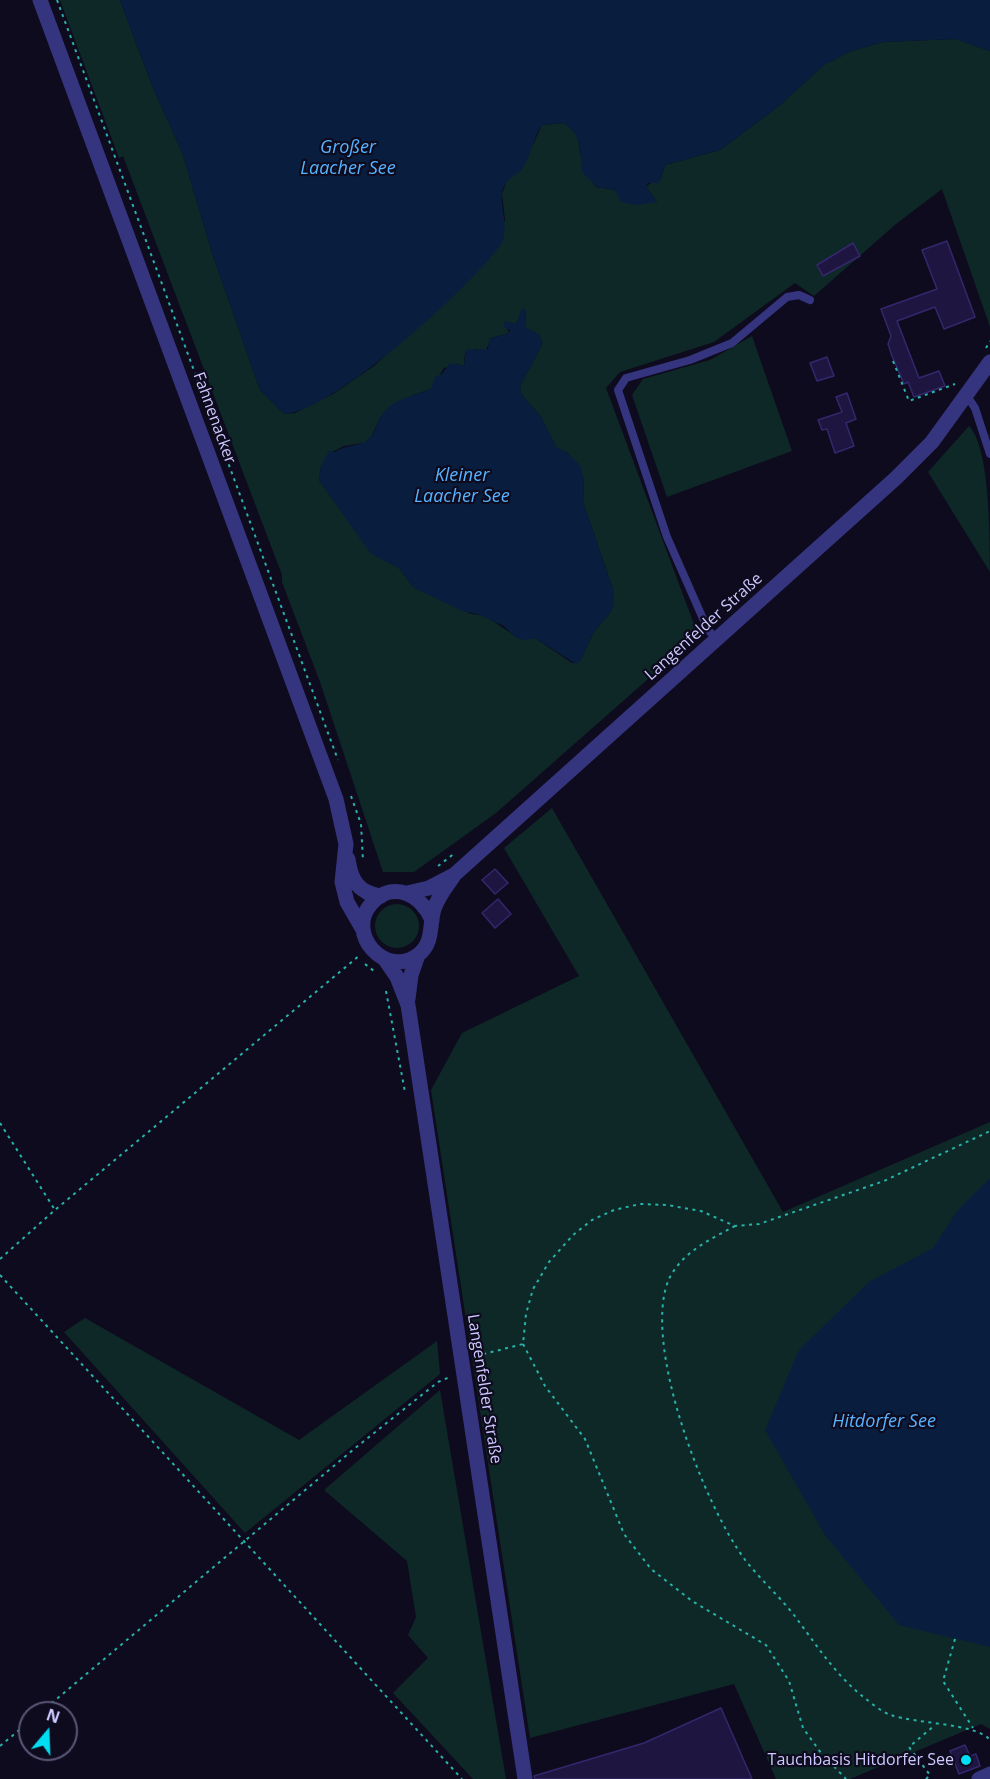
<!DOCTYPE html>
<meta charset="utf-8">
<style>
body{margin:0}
#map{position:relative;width:990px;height:1779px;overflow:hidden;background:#0e0b1e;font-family:"Open Sans",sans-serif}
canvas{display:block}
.north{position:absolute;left:18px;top:1701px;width:60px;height:60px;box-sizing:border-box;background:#0e0b1e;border:2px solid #5a5778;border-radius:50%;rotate:19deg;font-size:16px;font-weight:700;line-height:24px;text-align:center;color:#cdc8ff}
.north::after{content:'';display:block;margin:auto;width:21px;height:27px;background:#00def3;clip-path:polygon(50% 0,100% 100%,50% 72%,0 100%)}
</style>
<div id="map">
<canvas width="990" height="1779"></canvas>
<div class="north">N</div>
</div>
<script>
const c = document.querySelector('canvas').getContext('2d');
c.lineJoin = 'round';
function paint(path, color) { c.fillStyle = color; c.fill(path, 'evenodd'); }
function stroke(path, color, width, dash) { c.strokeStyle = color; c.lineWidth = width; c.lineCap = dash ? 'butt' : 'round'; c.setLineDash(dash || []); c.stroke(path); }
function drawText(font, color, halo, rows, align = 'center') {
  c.font = font + ' "Open Sans",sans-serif'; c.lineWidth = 4.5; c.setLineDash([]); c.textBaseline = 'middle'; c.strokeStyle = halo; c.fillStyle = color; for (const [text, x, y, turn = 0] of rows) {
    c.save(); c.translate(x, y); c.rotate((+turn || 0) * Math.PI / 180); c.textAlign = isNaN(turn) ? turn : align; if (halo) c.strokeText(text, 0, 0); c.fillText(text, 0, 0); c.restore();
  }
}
paint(new Path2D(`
 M 60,0 L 120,0 L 152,86 L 182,152 L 213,256 L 260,390 L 284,414 L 295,413 L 333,394 L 374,366 L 463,285 L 505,220 L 502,194 L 507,180 L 521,170 L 542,125 L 564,123 C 581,135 577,138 581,156 C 582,166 592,178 596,187 L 615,190 L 620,197 L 657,202 L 646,186 L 661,178 L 665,165 L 720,150 L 779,106 L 824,65 L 851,51 L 883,42 L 956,39 L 990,51 L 990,327 L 942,189 L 896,224 L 814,296 L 795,283 L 714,342 L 620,372 L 606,388 L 698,635 L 496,813 L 414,872 L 383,872 L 320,682 L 282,582 L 282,575 L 123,156 L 119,158 ZM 522,310 L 526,310 L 525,327 C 532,332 542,332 542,345 L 520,386 L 521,394 L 541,417 L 556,447 L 568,453 L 584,480 L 583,502 L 613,589 C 615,612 611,611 598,627 C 590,636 586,650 580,661 L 572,663 L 535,638 C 509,643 497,614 471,614 L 413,587 L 399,568 L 371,553 L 319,480 L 321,466 L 332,452 L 344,446 L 364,443 L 371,437 L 380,418 L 413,395 L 431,389 L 444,368 L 456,364 L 464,366 L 465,353 L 475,349 L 486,350 L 491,338 L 509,333 L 507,328 L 508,324 L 516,324 Z
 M 752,336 L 792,451 L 667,497 L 632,395 L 643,379 L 710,360 Z
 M 969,426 C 990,447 990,537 990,572 L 928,472 Z
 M 552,808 L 783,1212 L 990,1122 L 990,1729 L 981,1724 L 850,1779 L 776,1779 L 734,1684 L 530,1738 L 431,1090 L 462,1033 L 579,976 L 504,848 Z
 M375 926a22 22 0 1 1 44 0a22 22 0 1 1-44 0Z
 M 85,1318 L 299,1440 L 437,1341 L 440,1374 L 245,1533 L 64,1332 Z
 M 440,1390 L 506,1779 L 473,1779 L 393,1693 L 428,1658 L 408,1635 L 416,1617 L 407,1561 L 324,1490 Z`), '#0e2827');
paint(new Path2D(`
 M 120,0 L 990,0 L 990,51 L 955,39 L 883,42 L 851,51 L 824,65 L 779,106 L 720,150 L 665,165 L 659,183 L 648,183 L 646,186 L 657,202 L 636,205 L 621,202 L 615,190 L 597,187 L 582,172 C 580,151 583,137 564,123 L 542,125 C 532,138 532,157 521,170 C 513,179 504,179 502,194 C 500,209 510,230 501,244 C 471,287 334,411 284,414 L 260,390 L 213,256 L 182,152 L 152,86 Z
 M 523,308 L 526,310 L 525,327 L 540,335 L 542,345 L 520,386 L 521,394 L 541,417 L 556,447 L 568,453 L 580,465 L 584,480 L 583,502 L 613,589 C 615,612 611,611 598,627 C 590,636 586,650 580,661 L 576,664 L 535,638 L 524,640 L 516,638 L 504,626 L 478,614 L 462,611 L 413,587 L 399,568 L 371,554 L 319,480 L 321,466 L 329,451 L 335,452 C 345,445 355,447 365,442 C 376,436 377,419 385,411 C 396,398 416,395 431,389 L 435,377 L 442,374 L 450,363 L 464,366 L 466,350 L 488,349 L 489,339 L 509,333 L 510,330 L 503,327 L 505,321 L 516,324 Z
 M 990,1178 L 990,1647 L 899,1625 L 825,1535 L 765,1430 L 799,1350 L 869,1282 L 933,1248 L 957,1211 Z`), '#091e3f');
const building = new Path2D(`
 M 947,241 L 975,317 L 944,329 L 935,307 L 897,321 L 919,378 L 939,371 L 945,386 L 914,397 L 908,382 L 904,384 L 892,356 L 888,344 L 891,336 L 881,309 L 937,289 L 922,250 Z
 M 853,243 L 860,256 L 823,276 L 817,265 Z
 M 827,357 L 834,376 L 817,381 L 810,363 Z
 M 847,393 L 856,419 L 846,423 L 854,446 L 835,453 L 827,429 L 822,430 L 818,420 L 842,412 L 836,397 Z
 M 495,869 L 508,883 L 495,894 L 482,880 Z
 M 498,899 L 511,914 L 495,928 L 482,913 Z
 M 721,1708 L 752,1779 L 535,1779 L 534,1776 L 644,1743 Z
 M 965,1745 L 970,1756 L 976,1754 L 980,1766 L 959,1774 L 950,1751 Z`);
paint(building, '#1e1640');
stroke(building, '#34276d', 1.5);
stroke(new Path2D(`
 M 57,0 L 338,760
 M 986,348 L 990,341
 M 893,361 L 909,401 L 955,384
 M 351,796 L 361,824 L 363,861
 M 438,866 L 455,853
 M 365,964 L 374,971
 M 386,991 L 405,1092
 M 0,1123 L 55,1210
 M 735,1226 C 711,1239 682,1252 669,1279 C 641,1343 705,1508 746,1561 C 761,1580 779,1596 794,1615 C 815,1643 834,1673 861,1695 C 870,1702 881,1712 891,1715 C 916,1724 976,1723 990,1740
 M 0,1259 L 55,1210 L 360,955
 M 0,1275 L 462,1779
 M 523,1344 L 545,1386 L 585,1439 L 624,1534 L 651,1569 L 692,1601 L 766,1645 L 789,1681 L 803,1728 L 821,1753 L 846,1779
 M 476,1356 L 523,1344 L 526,1314 L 533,1289 L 549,1262 L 573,1235 L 592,1220 L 614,1210 L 640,1204 L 667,1205 L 701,1211 L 735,1226 L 759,1224 L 884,1181 L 990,1131
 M 955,1639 L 943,1681 L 973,1728
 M 40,1713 L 354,1449 L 438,1382 L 450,1377
 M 0,1746 L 30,1721
 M 926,1779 L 930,1775 L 909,1747 L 935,1725`), '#27b3a9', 2, [3, 4.5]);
stroke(new Path2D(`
 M 967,396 L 975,408 L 990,454
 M 717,639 L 708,630 L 667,537 L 618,390 L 626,378 L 690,360 L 732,343 L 787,297 L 799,295 L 810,300`), '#35347f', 8);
stroke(new Path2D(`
 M 979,1779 L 990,1774`), '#35347f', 15);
stroke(new Path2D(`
 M 40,0 L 336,799 L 346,844 L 342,882 L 347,902 L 362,928
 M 348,859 C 351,880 358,893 381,896
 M 407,893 L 429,888 L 454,875 L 896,478 L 932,442 L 990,362
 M 432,920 C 422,895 392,879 371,904 C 345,934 386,979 418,955 C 434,943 429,925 434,909 C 438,897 446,887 453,877
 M 384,958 L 397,977 L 408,1005 L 525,1779
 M 408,999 L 411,975 L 418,955`), '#35347f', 15);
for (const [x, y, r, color] of [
 [966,1760,6,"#00def3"]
]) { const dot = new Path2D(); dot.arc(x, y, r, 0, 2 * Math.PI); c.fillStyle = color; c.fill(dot); stroke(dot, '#0e0b1e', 2); }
drawText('16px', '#cdc8ff', '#0e0b1e', [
 ["Fahnenacker",214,418,70],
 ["Langenfelder Straße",704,627,-42],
 ["Langenfelder Straße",484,1389,81]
]);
drawText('16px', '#cdc8ff', '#0e0b1e', [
 ["Tauchbasis Hitdorfer See",954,1760]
], 'right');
drawText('italic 18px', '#56b3ff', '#0e0b1e', [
 ["Großer",348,148],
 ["Laacher See",348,169],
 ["Kleiner",462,476],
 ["Laacher See",462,497],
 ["Hitdorfer See",884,1422]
]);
</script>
